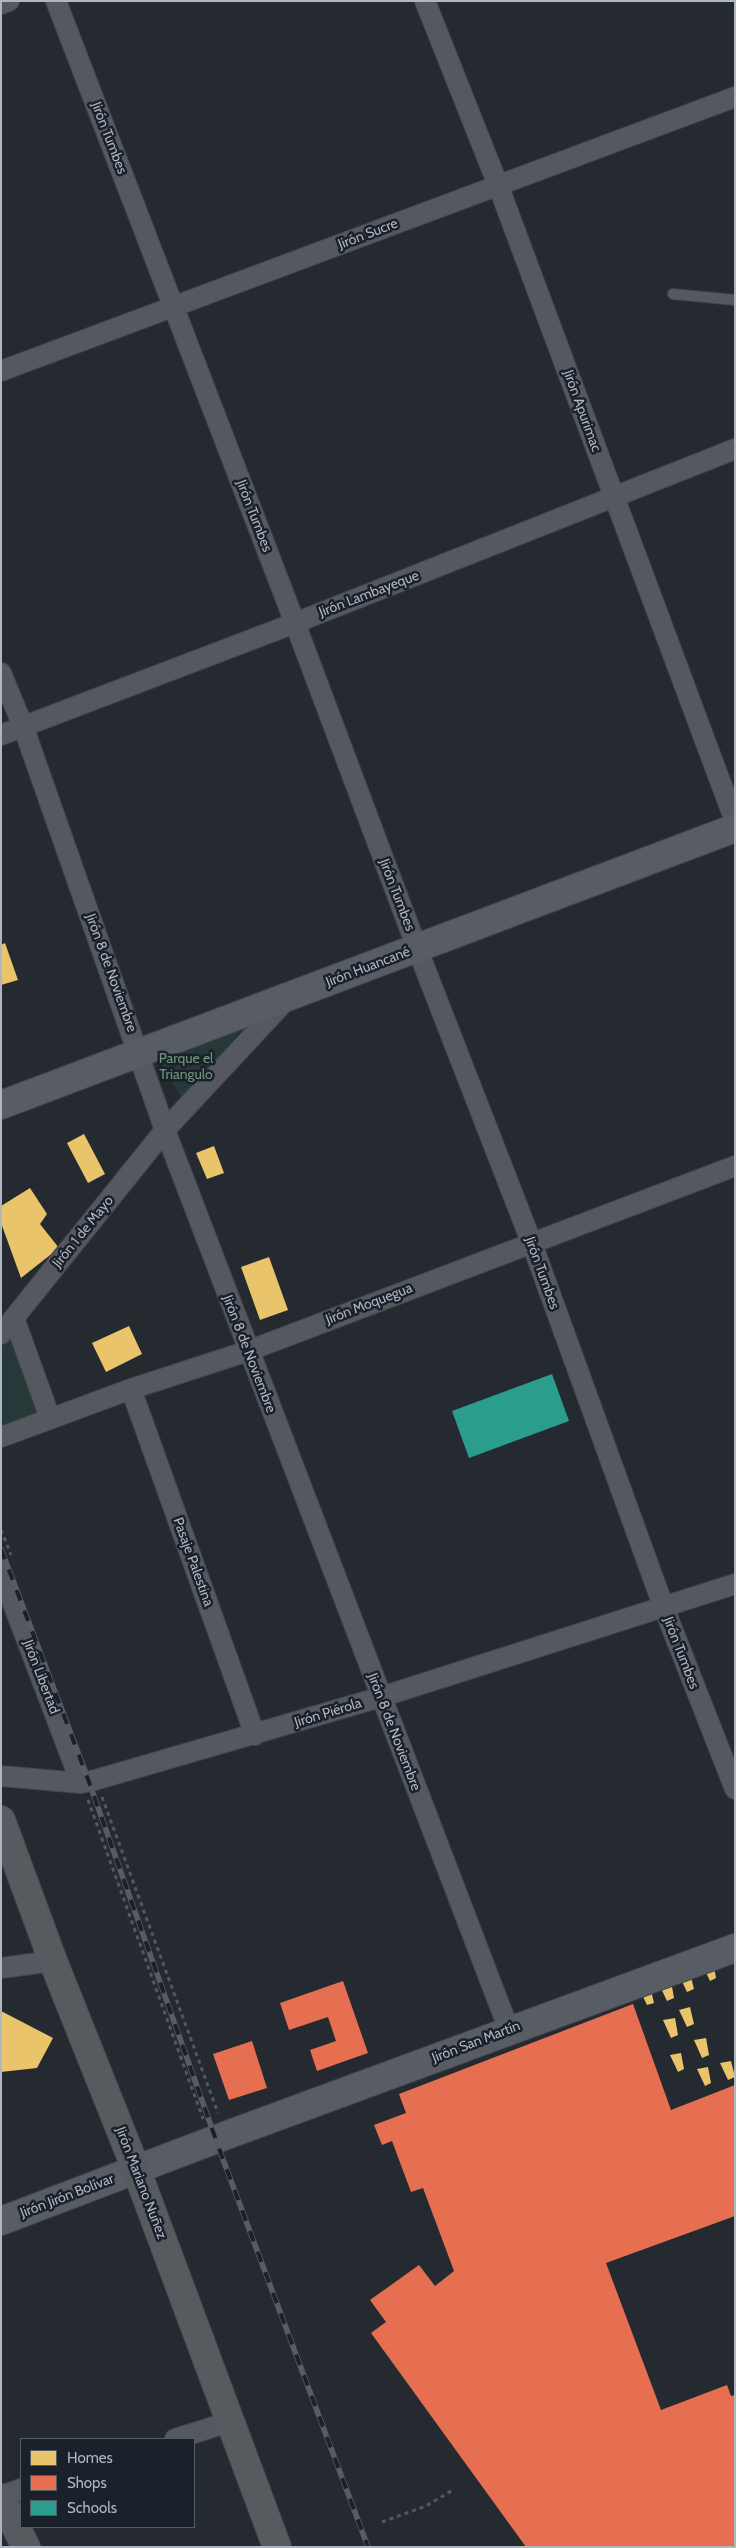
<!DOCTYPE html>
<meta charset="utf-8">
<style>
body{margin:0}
#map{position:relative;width:736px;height:2548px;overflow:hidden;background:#252a30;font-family:Cabin,sans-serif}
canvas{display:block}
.frame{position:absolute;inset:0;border:2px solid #aeb6c2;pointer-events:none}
.legend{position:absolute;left:20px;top:2438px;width:175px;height:90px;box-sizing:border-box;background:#1a212a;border:1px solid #555d67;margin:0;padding:6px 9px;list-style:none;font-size:15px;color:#aeb6c2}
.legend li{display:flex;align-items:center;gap:10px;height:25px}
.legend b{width:25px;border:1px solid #555d67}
</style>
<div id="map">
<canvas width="736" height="2548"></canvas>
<div class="frame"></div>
<ul class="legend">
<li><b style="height:14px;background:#e9c46a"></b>Homes</li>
<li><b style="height:14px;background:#e76f51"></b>Shops</li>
<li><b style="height:14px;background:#2a9d8f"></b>Schools</li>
</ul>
</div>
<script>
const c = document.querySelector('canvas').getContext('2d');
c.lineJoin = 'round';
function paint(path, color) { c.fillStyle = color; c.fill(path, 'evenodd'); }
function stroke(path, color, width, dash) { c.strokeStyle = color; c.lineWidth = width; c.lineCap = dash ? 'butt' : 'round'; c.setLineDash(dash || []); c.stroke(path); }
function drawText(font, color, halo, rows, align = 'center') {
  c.font = font + ' Cabin,sans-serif'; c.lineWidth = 5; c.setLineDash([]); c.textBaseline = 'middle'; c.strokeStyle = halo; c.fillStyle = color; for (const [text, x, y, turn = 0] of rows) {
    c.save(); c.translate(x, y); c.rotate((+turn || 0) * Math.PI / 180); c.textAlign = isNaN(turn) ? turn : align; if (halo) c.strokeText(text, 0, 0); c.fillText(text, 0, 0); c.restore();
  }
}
paint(new Path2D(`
 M 249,1021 L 183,1099 L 156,1058 Z
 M 13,1326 L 45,1415 L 1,1431 L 1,1341 Z`), '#273839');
paint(new Path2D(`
 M 5,943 L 18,980 L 1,985 L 1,945 Z
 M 84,1134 L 105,1174 L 88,1183 L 67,1143 Z
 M 214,1146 L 224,1173 L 207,1179 L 196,1153 Z
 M 30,1188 L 47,1214 L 40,1224 L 59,1248 L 21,1278 L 1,1223 L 1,1206 Z
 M 269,1257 L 288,1310 L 260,1320 L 241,1267 Z
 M 129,1326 L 142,1354 L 106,1372 L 92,1343 Z
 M 713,1962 L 716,1978 L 710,1981 L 702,1964 Z
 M 690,1973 L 694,1989 L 687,1992 L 679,1975 Z
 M 671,1981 L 674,1998 L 667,2001 L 659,1984 Z
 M 650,1986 L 654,2003 L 647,2005 L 639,1988 Z
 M 690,2007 L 694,2024 L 687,2027 L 679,2010 Z
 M 1,2011 L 53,2038 L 37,2068 L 1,2072 Z
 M 675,2018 L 678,2035 L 671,2038 L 663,2020 Z
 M 706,2038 L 709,2055 L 702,2058 L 694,2040 Z
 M 681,2053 L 684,2069 L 678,2072 L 670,2055 Z
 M 731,2061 L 735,2077 L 728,2080 L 720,2063 Z
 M 708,2067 L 711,2083 L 705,2086 L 697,2069 Z`), '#e9c46a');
paint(new Path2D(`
 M 343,1981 L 368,2053 L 317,2071 L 310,2050 L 336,2041 L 328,2017 L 289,2030 L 280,2003 Z
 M 633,2004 L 671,2110 L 735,2085 L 735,2216 L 606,2263 L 661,2410 L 727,2385 L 731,2396 L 735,2395 L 735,2547 L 526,2547 L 371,2333 L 386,2322 L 370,2300 L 419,2265 L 435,2286 L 454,2271 L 423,2188 L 411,2192 L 392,2141 L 382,2145 L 374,2125 L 406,2113 L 399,2094 Z
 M 252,2041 L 267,2088 L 229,2100 L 213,2054 Z`), '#e76f51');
paint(new Path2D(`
 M 552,1374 L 569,1421 L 469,1458 L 452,1411 Z`), '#2a9d8f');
const lane = new Path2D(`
 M 673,294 L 735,300`);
const street = new Path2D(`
 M 56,1 L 295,623 L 417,948 L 531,1241 L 664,1608 L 735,1789
 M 425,1 L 498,185 L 735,821
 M 1,4 L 9,1
 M 1,371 L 735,97
 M 1,673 L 23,726 L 165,1130 L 509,2030
 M 1,735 L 295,623 L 735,449
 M 14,1318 L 50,1418
 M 1,1334 L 165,1130 L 287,999
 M 131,1389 L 255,1735
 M 1,1437 L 131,1389 L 248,1351 L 735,1166
 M 1,1572 L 81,1783
 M 1,1776 L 81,1783 L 95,1780 L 381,1697 L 735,1584
 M 1,1968 L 53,1961
 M 175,2439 L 232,2421
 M 1,2496 L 21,2489`);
const secondary = new Path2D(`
 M 1,1105 L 735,828
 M 1,2221 L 227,2135 L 735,1948`);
const primary = new Path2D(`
 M 1,1820 L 53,1961 L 136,2169 L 277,2547
 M 1,2498 L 26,2547`);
stroke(lane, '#414449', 12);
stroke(street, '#414449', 22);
stroke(secondary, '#414449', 30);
stroke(primary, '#42474d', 30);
stroke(new Path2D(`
 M 1,1530 L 11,1555
 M 102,1797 L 218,2113
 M 88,1800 L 203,2119
 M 382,2522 L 426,2506 L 453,2490`), '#53585c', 3, [4, 4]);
stroke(lane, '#55585e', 10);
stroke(street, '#55585e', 20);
stroke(secondary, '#585d64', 28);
stroke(primary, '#575b60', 28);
const rail = new Path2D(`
 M 1,1549 L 89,1782 L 221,2154 L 368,2547`);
stroke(rail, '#585c62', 5.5);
stroke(rail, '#1a212a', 4, [11]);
drawText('14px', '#aeb6c2', '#1a212a', [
 ["Jirón Tumbes",109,138,69],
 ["Jirón Sucre",368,234,-21],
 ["Jirón Apurimac",582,411,70],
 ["Jirón Tumbes",254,516,69],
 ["Jirón Lambayeque",369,594,-21],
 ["Jirón Tumbes",397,895,69],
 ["Jirón Huancané",368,967,-21],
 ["Jirón 8 de Noviembre",111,973,70],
 ["Jirón 1 de Mayo",83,1232,-51],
 ["Jirón Tumbes",542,1273,70],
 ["Jirón Moquegua",369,1304,-21],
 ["Jirón 8 de Noviembre",249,1354,69],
 ["Pasaje Palestina",193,1562,70],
 ["Jirón Tumbes",681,1653,69],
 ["Jirón Libertad",41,1677,69],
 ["Jirón Piérola",328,1713,-17],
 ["Jirón 8 de Noviembre",394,1732,69],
 ["Jirón San Martín",476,2042,-21],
 ["Jirón Mariano Nuñez",141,2183,69],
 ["Jirón Jirón Bolívar",67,2196,-21]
]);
drawText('14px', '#709678', '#1a212a', [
 ["Parque el",186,1059],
 ["Triangulo",186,1075]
]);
</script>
